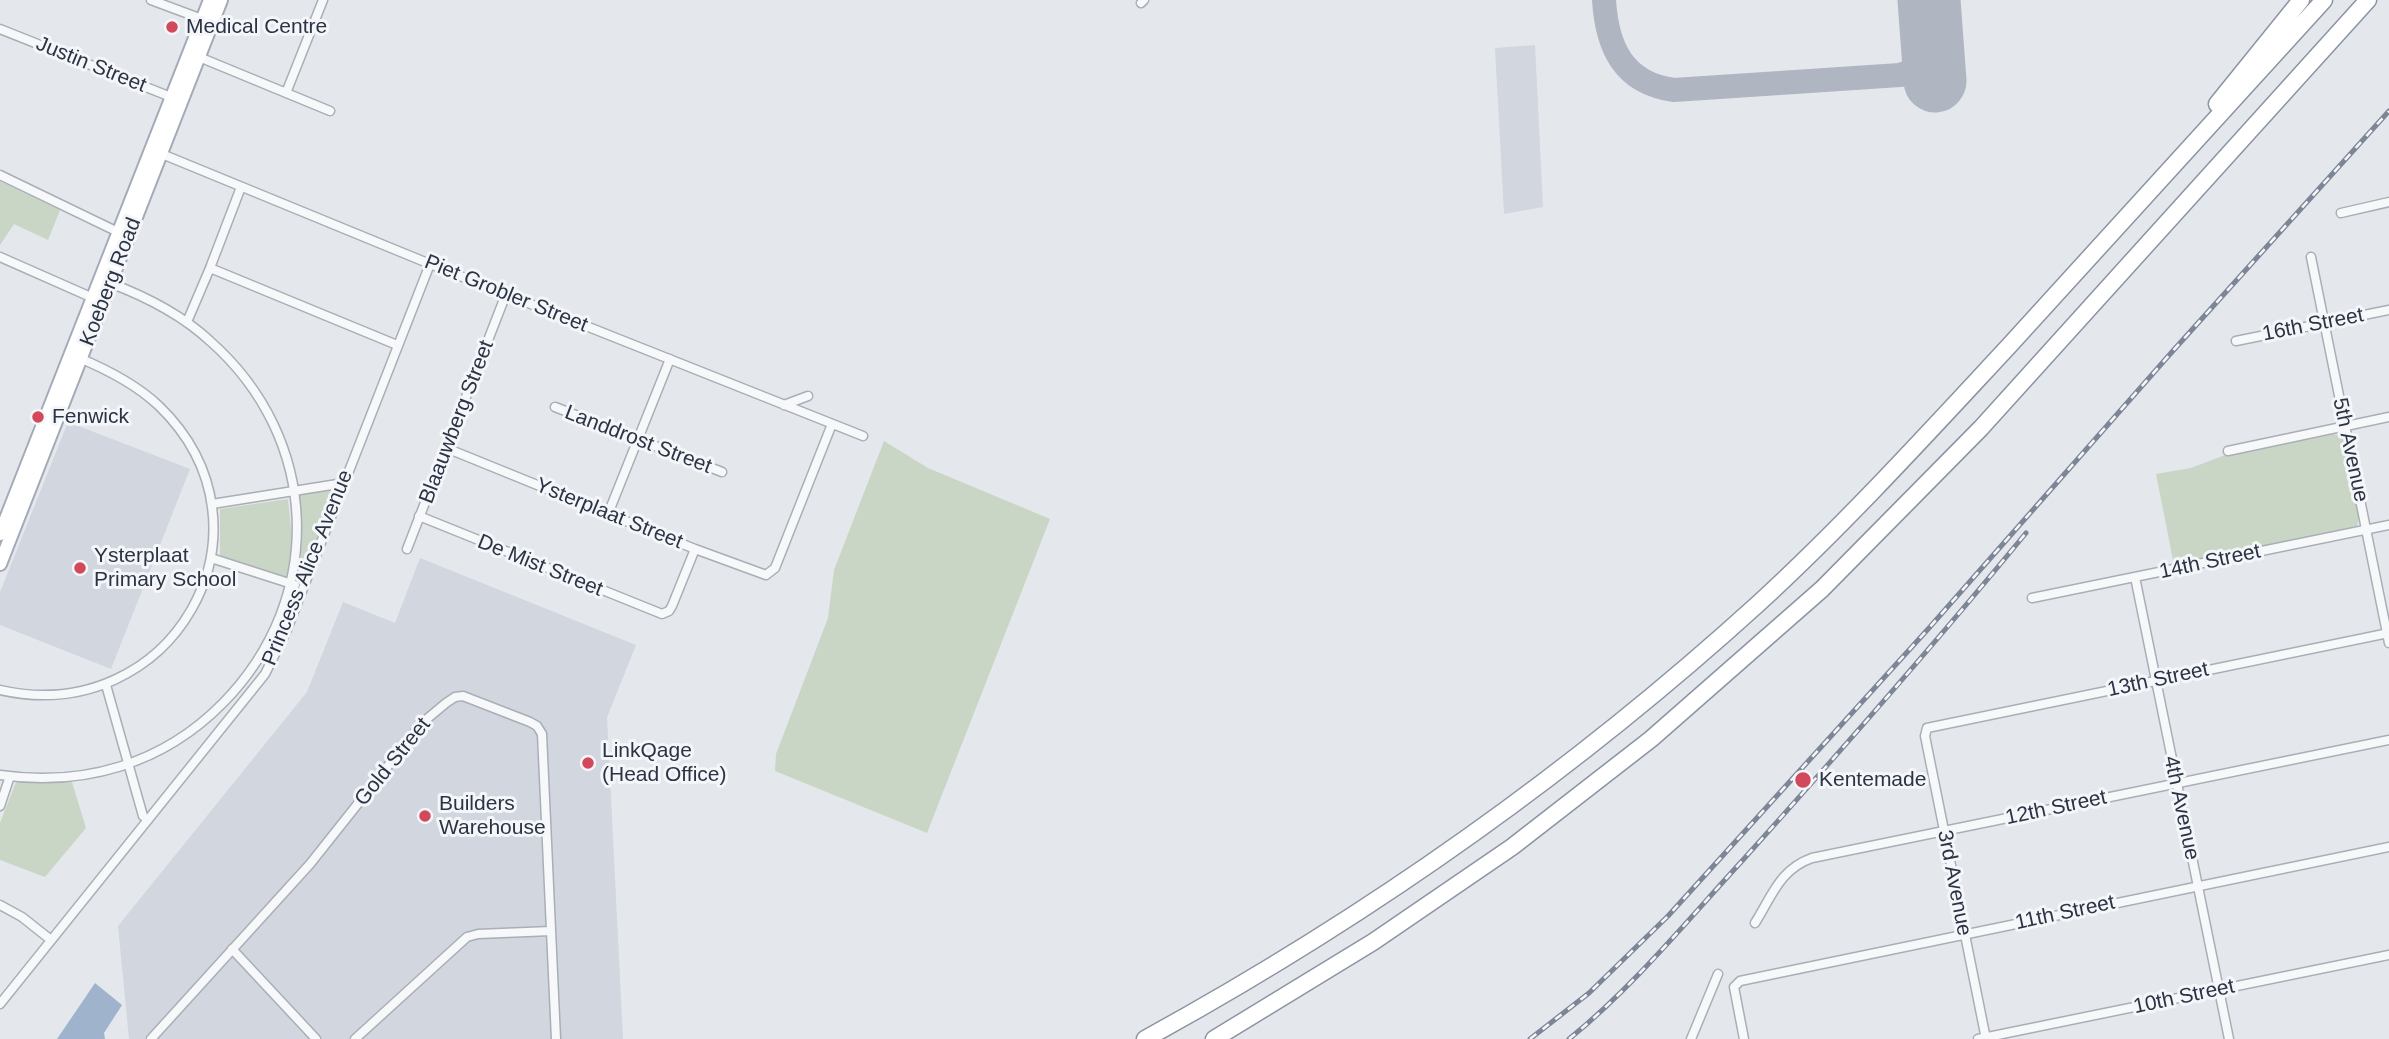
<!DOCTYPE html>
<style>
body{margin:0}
canvas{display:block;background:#e4e7ec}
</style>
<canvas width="2389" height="1039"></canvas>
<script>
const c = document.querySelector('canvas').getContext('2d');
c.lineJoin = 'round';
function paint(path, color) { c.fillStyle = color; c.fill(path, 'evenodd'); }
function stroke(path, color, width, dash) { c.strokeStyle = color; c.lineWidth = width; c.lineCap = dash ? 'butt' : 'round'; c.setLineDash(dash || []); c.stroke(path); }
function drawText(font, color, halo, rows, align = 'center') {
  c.font = font + ' Arial,sans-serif'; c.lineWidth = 6; c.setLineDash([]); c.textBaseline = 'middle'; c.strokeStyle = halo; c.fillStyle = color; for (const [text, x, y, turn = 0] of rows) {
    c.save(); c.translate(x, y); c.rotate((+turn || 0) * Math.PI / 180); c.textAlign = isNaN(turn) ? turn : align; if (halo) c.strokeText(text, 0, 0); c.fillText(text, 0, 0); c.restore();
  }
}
paint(new Path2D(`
 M 1535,45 L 1543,207 L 1504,214 L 1495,48 Z
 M 68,422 L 190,469 L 111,669 L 0,625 L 0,592 Z
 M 420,558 L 636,645 L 607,717 L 623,1039 L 129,1039 L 118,926 L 307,692 L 343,602 L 395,623 Z`), '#d2d6de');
paint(new Path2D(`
 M 0,181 L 60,210 L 48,240 L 14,224 L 0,245 Z
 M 2332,434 L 2340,435 L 2343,441 L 2359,519 L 2357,526 L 2174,565 L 2156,474 L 2191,468 L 2225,455 Z
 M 884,441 L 928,468 L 1050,519 L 927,833 L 775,771 L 776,754 L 828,618 L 834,570 Z
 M 336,488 L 304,573 L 300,574 L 302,533 L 299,494 Z
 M 288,499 L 292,539 L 287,577 L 220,556 L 220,509 Z
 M 16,782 L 72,782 L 86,828 L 45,877 L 0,860 L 0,823 Z`), '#c9d6c5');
paint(new Path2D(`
 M 95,983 L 122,1005 L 104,1033 L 105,1039 L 57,1039 Z`), '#9fb4cc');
stroke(new Path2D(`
 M 1604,0 C 1607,47 1623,83 1674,90 L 1900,75 C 1921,68 1930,53 1931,31`), '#b0b6c1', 24);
stroke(new Path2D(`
 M 1929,0 L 1935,81`), '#b0b6c1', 63);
const street = new Path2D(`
 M 151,0 L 202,19
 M 1141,3 L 1144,0
 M 0,29 L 176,99
 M 199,57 L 330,111
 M 286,93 L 323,0
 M 157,152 L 430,264 L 863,436
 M 0,175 L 118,232
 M 2341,213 L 2389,202
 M 0,257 L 93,298
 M 2311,257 L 2389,643
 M 210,268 L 397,345
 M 187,322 L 210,268 L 241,187
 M 2236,341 L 2389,310
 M 784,405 L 808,396
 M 555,407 L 722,472
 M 446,448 L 695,549 L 766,575 L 775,568 L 832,424
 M 2228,451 L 2389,417
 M 212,504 L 344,483
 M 608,514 L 670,359
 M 419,516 L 662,614 L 669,611 L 672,606 L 695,549
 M 407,549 L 506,294
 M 211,558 L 295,585
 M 2135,577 L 2229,1039
 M 2032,598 L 2389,525
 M 106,685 L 143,816 L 148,820
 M 0,690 C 171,729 287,530 159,406 C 136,384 106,369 77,357
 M 0,775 C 84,787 163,764 223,703 C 326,598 321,439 210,341 C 181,314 147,297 110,283
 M 0,806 L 10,776
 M 0,905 L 22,917 L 51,940
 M 1755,923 C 1772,896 1780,869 1812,858 L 2389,740
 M 232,949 L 316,1039
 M 0,1004 L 265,674 L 286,632 L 430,264
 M 151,1039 L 310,864 L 422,723 L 446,703 L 455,697 L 463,696 L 530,722 L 537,726 L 542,734 L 556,1039
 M 355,1039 L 467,937 L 478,934 L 551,931
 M 1691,1039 L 1718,974
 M 1744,1039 L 1734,987 L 1740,981 L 2389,847
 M 1978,1039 L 2389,955
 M 1986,1039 L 1925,736 L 1927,728 L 2389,633`);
const primary = new Path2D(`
 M 0,534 L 210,0
 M 0,564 L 221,0`);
const highway = new Path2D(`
 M 2217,104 L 2301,0
 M 1145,1039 C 1366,918 1573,772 1759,603 C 1847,522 1927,434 2008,347 C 2114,232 2219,116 2324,0
 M 1214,1039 L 1373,942 L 1512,847 L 1651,739 L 1822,589 L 1981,428 L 2368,0`);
stroke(street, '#a9aeb7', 11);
stroke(primary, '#a3abb8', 16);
stroke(highway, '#8b94a3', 19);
stroke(street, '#f7f8fa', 8);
stroke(primary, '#fff', 12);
stroke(highway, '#fff', 16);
const rail = new Path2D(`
 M 1530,1039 L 1589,993 L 1668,916 L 1929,628 L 2171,353 L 2389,111
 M 1569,1039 C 1633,987 1686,922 1742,861 C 1839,753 1934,645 2026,533`);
stroke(rail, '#7d8696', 5);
stroke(rail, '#f4f6f9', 2.5, [8]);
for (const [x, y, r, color] of [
 [172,27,7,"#d1495b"],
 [38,417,7,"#d1495b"],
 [80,568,7,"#d1495b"],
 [588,763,7,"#d1495b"],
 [1803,780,9,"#d1495b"],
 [425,816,7,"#d1495b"]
]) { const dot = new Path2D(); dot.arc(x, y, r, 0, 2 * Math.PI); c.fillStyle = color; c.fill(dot); stroke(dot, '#f4f6f9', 2.5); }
drawText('21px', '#2b3445', '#f4f6f9', [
 ["Medical Centre",186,27],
 ["Fenwick",52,417],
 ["Ysterplaat",94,556],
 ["Primary School",94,580],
 ["LinkQage",602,751],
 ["(Head Office)",602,775],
 ["Kentemade",1819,780],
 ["Builders",439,804],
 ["Warehouse",439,828]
], 'left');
drawText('21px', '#2b3445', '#f4f6f9', [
 ["Justin Street",91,65,22],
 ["Koeberg Road",111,282,-69],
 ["Piet Grobler Street",506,294,22],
 ["16th Street",2313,325,-11],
 ["Blaauwberg Street",457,422,-69],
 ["Landdrost Street",638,440,21],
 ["5th Avenue",2350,450,78],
 ["Ysterplaat Street",609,514,22],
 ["14th Street",2210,562,-12],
 ["De Mist Street",540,566,22],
 ["Princess Alice Avenue",308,568,-68],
 ["13th Street",2158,680,-12],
 ["Gold Street",393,762,-51],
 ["12th Street",2056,808,-12],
 ["4th Avenue",2181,808,78],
 ["3rd Avenue",1954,883,79],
 ["11th Street",2065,913,-12],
 ["10th Street",2184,997,-12]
]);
</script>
